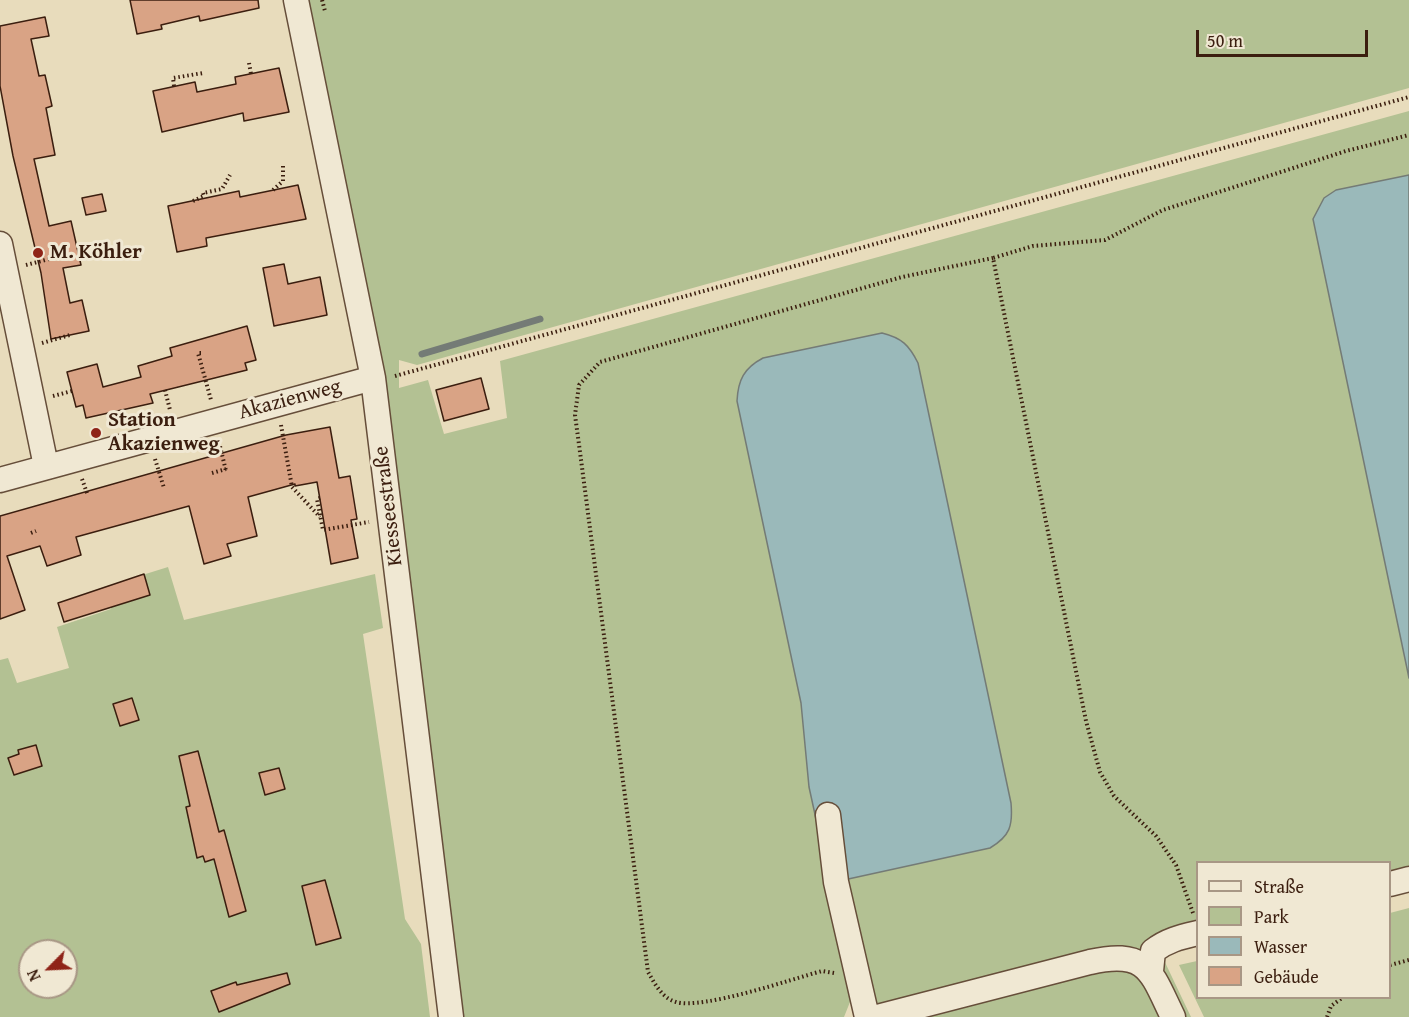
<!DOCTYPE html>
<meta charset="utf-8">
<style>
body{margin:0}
#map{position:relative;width:1409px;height:1017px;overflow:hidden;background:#e8dcbc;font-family:"Gentium Book Plus",serif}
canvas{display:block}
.legend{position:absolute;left:1196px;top:861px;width:195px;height:138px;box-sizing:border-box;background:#f0e8d3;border:2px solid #a89785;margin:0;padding:8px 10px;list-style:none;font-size:18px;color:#3b1e0f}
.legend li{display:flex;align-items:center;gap:12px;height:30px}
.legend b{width:30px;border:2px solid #a89785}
.north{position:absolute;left:18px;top:939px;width:60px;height:60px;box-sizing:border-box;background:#f0e8d3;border:2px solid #a89785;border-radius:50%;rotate:246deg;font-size:16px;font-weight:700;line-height:24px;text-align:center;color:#3b1e0f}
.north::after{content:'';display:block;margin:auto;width:21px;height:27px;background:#8f2418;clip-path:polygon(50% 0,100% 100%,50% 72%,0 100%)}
.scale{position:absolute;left:1196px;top:30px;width:172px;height:27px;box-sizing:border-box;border:3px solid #3b1e0f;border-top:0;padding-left:8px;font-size:18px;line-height:21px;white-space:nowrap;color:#3b1e0f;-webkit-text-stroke:4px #f0e8d3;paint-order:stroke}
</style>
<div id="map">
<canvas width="1409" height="1017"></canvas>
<ul class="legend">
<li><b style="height:8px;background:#f0e8d3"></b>Straße</li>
<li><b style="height:16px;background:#b3c193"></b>Park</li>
<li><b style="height:16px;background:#9ab9ba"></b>Wasser</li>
<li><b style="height:16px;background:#d9a385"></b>Gebäude</li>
</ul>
<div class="north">N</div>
<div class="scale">50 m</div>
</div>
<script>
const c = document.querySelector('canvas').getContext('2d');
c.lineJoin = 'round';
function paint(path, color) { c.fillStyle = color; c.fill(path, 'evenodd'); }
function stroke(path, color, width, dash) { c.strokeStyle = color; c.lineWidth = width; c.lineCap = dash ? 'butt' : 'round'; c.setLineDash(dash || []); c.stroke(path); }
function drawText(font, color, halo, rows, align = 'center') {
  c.font = font + ' "Gentium Book Plus",serif'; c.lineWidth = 6; c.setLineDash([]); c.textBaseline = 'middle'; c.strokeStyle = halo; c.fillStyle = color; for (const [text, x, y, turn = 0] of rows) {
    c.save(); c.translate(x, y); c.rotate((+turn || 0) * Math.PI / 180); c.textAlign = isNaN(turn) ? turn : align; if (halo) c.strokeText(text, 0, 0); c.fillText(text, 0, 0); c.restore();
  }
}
paint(new Path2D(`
 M 307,0 L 1409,0 L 1409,88 L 417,365 L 399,360 L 399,388 L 428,380 L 444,434 L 507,418 L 500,361 L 1409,111 L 1409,873 L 1390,878 L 1390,862 L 1198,862 L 1197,926 L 1146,961 L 889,1010 L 852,997 L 844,1017 L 458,1017 Z
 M 168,567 L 184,620 L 375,574 L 383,628 L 363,634 L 405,919 L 421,944 L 430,1017 L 0,1017 L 0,660 L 8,658 L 17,683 L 69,668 L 57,627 L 111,609 L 104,587 ZM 30,951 L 66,951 L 66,987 L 30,987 Z
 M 1409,908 L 1409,1017 L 1204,1017 L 1179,965 L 1197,961 L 1198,998 L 1390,998 L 1390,913 Z
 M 1197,937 L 1197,946 L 1162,956 L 1191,1017 L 1180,1017 C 1159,973 1135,953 1197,937 Z
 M 1093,966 L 1138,969 L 1169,1017 L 895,1017 Z`), '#b3c193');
const water = new Path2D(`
 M 1409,175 L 1409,678 L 1313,219 L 1324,198 L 1336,190 Z
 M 882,333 C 902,338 909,345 918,363 L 1011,803 C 1013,826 1010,836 990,848 L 830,883 L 809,787 L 801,703 L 737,401 C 738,380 744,368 763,358 Z`);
paint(water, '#9ab9ba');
stroke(water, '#747b76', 1.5);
stroke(new Path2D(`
 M 422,354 L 540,319`), '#747b76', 7);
const building = new Path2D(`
 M 130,0 L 258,0 L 259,8 L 200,21 L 199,16 L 161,25 L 162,29 L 137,34 Z
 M 45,17 L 49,36 L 31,39 L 39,76 L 45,75 L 52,106 L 46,108 L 55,155 L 34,159 L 49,226 L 71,221 L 81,265 L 63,268 L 70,303 L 82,300 L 89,331 L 51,339 L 41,273 L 13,156 L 0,86 L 0,26 Z
 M 279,68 L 289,112 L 244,121 L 243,113 L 162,132 L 153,91 L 195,82 L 197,92 L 236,84 L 235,77 Z
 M 298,185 L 306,219 L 206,238 L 207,246 L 177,252 L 168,206 L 239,191 L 240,197 Z
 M 102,194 L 106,211 L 86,215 L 82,198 Z
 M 284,264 L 288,284 L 320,277 L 327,315 L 274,326 L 263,268 Z
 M 247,326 L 256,360 L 245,363 L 247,370 L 150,394 L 153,403 L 86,418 L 83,405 L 76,407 L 67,372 L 97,364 L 103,387 L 141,377 L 138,366 L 172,356 L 170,348 Z
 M 481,378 L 489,409 L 444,421 L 436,390 Z
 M 330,427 L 339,478 L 350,476 L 357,519 L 351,520 L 358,558 L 331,564 L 317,482 L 295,486 L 295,484 L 248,497 L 257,536 L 227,544 L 231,556 L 204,564 L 189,506 L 76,537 L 81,555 L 47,566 L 40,546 L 7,556 L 25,610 L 0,619 L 0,516 L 286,435 Z
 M 144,574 L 150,595 L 64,622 L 58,603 Z
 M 132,698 L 139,720 L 120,726 L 113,704 Z
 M 36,745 L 42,766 L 14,775 L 8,758 L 19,754 L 18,750 Z
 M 198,751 L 219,832 L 224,830 L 246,911 L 229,917 L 214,859 L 205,862 L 203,856 L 197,858 L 186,807 L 190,806 L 179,756 Z
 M 279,768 L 285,789 L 265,795 L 259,773 Z
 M 325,880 L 341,938 L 316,945 L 302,886 Z
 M 287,973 L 290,984 L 219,1012 L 211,991 L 236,982 L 237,985 Z`);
paint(building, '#d9a385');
stroke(building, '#3b1e0f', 1.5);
const minor = new Path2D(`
 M 296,0 L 373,378 L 451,1017
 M 0,244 L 46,466
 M 0,480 L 373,378
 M 828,815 L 836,882 L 867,1017
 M 1390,884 L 1409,879
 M 1151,971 L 1153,951 C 1167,940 1181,937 1198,933
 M 877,1017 L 1090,962 C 1148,949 1151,972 1173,1017`);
stroke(minor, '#664e3a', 27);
stroke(new Path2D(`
 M 322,0 L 325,11
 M 249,63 L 251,74
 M 174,86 L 173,78 L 203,73
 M 273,190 L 283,181 L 283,165
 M 193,201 L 204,196 L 203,193 L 222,189 L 230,175
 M 26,265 L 57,257
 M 42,343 L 70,335
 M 201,353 L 198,353 L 211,400
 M 395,376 L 1409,97
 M 165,390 L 170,410
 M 53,396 L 72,391
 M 281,425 L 292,487 L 320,517
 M 219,442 L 226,471
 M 155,459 L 164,488
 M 212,473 L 226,469
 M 82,479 L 88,496
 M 320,498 L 317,499 L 323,530 L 369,522
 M 31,533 L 36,531
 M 1193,913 L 1176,865 L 1156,836 L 1114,796 L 1100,772 L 1086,721 L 993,258 L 1033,246 L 1105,240 L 1163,210 L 1346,151 L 1409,135
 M 1390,965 L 1409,960
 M 834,973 L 822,971 C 792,979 702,1010 676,1002 C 662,998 655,984 648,972 L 580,452 L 575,415 L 579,385 L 600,362 L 902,277 L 993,258
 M 1327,1017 L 1331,1006 L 1342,998`), '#3b1e0f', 4, [1.5, 3]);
stroke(minor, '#f0e8d3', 24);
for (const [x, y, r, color] of [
 [38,253,6,"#8f2418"],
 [96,433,6,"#8f2418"]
]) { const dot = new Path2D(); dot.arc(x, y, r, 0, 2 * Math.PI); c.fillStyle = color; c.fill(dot); stroke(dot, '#f0e8d3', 2); }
drawText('bold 21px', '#3b1e0f', '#f0e8d3', [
 ["M. Köhler",50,253],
 ["Station",108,421],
 ["Akazienweg",108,445]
], 'left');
drawText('21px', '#3b1e0f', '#f0e8d3', [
 ["Akazienweg",290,400,-15],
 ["Kiesseestraße",389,506,-97]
]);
</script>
